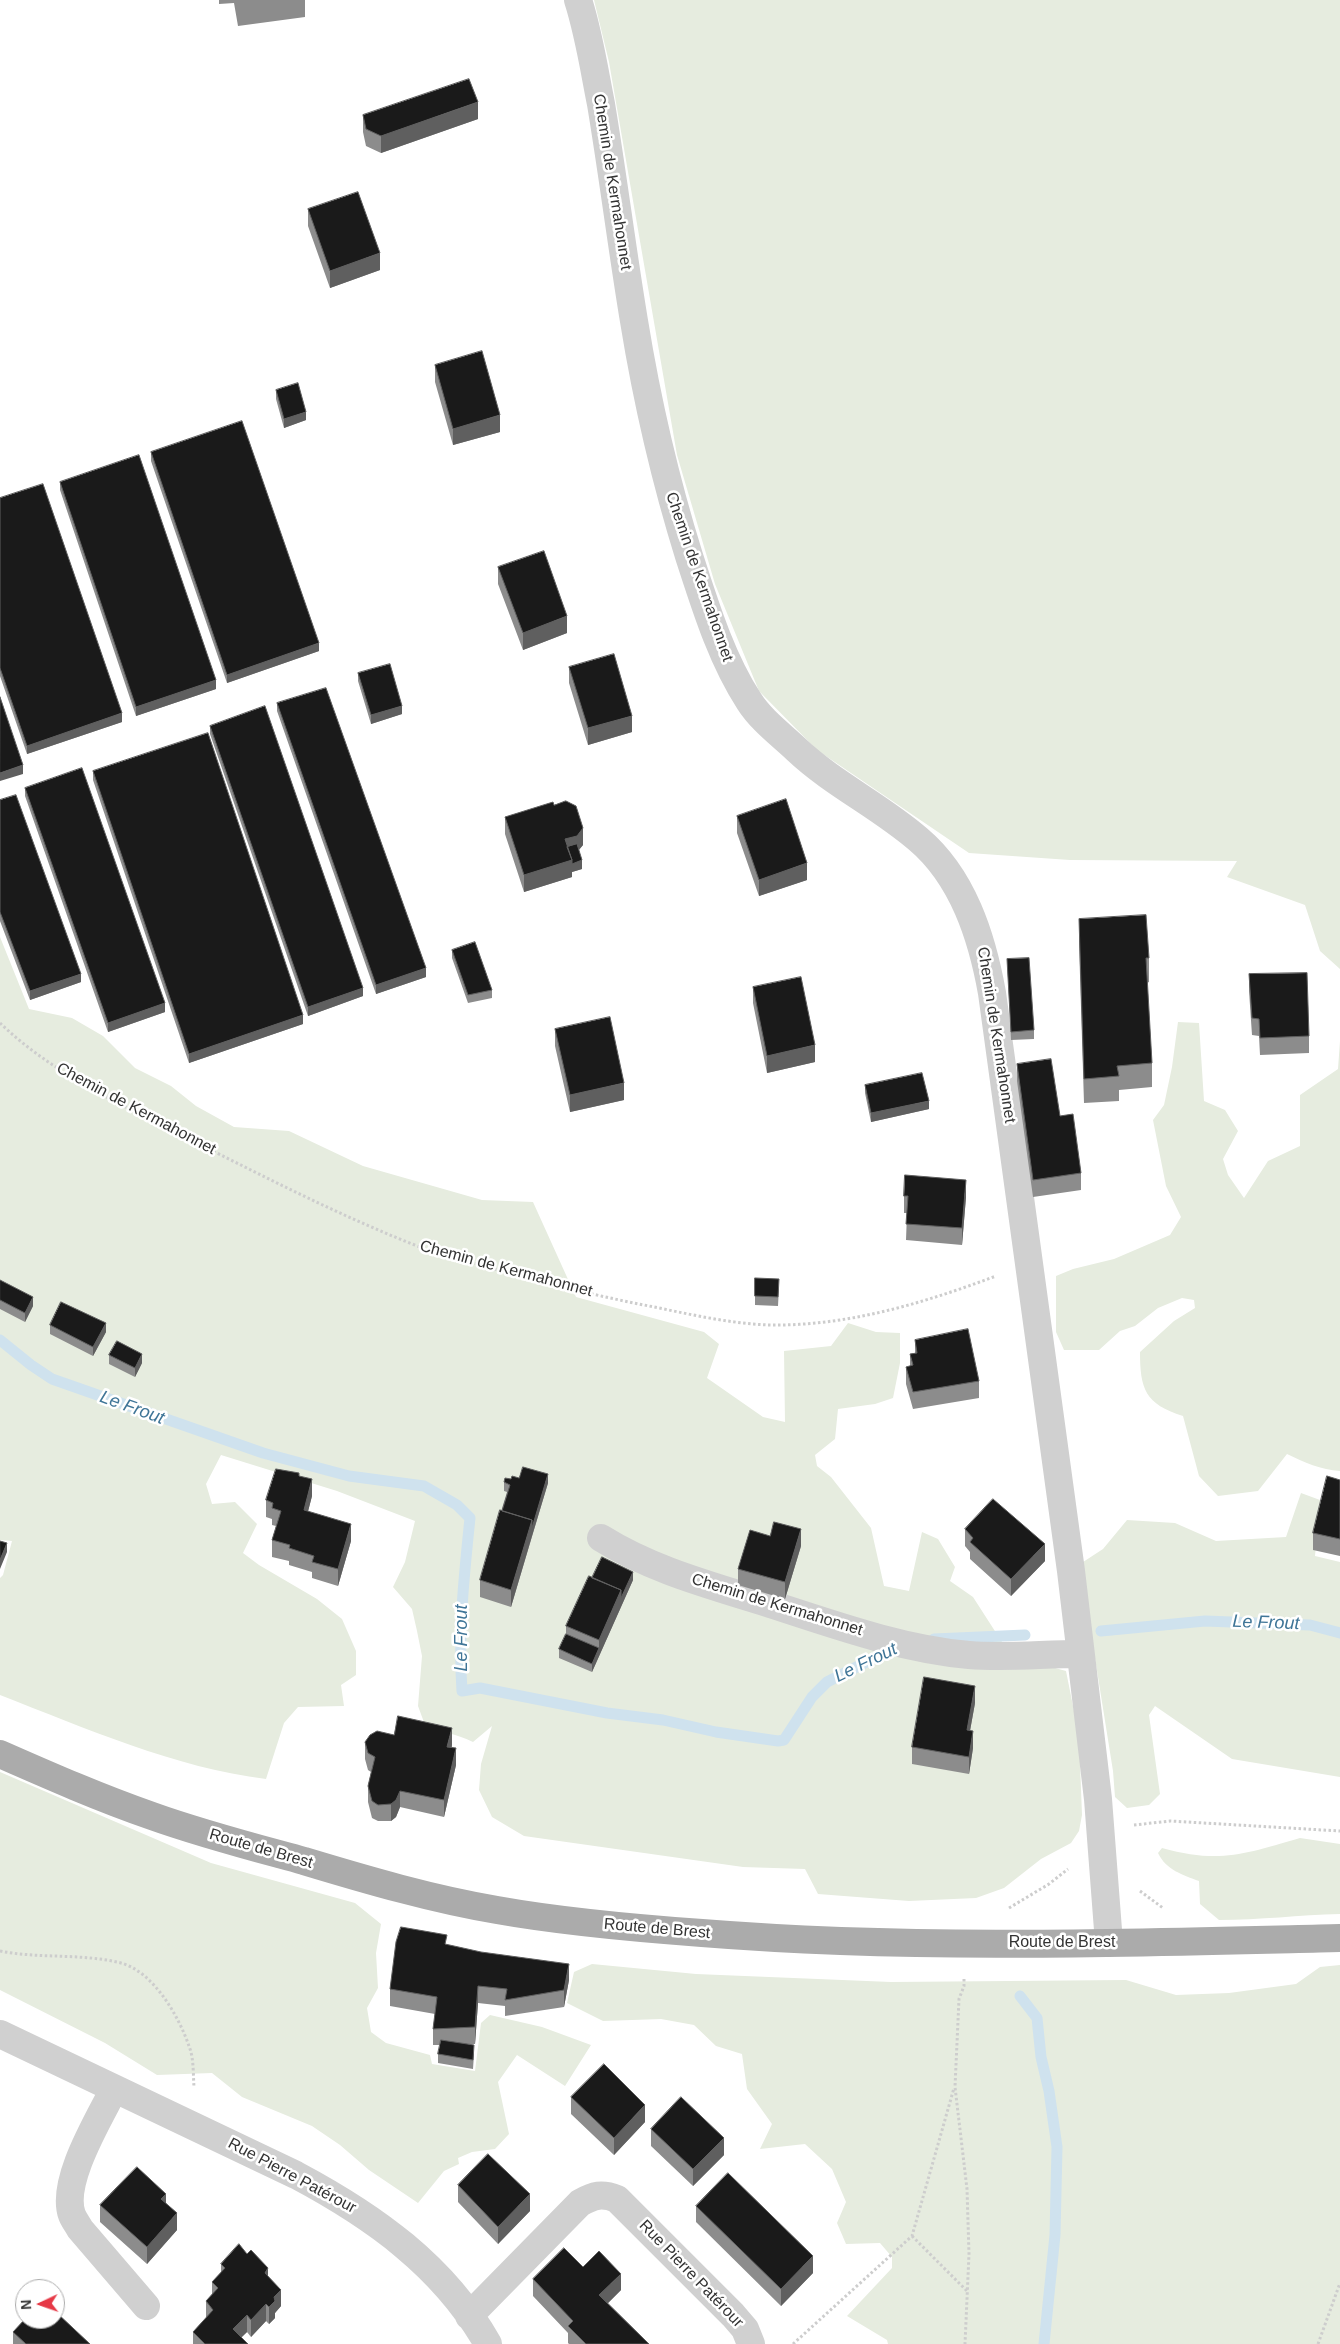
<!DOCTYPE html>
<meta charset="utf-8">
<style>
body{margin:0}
#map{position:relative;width:1340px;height:2344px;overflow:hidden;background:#fff;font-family:Helvetica,sans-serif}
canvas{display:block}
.north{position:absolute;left:15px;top:2279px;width:50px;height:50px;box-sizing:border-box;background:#fff;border:1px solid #adadad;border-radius:50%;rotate:267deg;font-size:14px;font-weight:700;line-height:20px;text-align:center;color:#333}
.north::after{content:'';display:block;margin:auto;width:18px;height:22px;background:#e63946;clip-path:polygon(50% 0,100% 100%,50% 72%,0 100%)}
</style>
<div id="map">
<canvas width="1340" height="2344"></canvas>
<div class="north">N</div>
</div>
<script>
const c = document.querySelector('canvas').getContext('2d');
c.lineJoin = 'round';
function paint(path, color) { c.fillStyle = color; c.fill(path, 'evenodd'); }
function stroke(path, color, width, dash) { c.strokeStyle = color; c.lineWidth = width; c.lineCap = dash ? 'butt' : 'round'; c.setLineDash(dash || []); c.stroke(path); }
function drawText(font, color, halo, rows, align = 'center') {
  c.font = font + ' Helvetica,sans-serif'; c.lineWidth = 5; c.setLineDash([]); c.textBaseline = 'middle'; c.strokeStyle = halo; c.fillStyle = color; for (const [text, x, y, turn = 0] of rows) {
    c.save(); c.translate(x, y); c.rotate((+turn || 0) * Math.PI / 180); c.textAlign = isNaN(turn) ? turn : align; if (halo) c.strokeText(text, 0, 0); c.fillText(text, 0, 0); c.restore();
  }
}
paint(new Path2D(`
 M 594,0 L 1340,0 L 1340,969 L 1320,951 L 1305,905 L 1227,877 L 1237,861 L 1070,860 L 969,853 L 817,750 L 759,691 L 715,584 L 677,455 L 609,62 Z
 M 0,937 L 29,1009 L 72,1018 L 103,1036 L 135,1068 L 171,1086 L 196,1106 L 234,1127 L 289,1131 L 363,1166 L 482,1200 L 533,1202 L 576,1297 L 704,1332 L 719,1344 L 707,1378 L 763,1417 L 785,1422 L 784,1351 L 831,1346 L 848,1323 L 876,1332 L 900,1333 L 900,1363 L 893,1398 L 875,1404 L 838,1409 L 835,1439 L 815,1455 L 817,1466 L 831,1477 L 871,1528 L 884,1586 L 909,1591 L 922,1532 L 938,1539 L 955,1567 L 950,1581 L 973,1597 L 1011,1656 L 1066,1671 L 1079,1736 L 1082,1815 L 1079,1831 L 1071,1843 L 1041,1859 L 1004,1888 L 976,1898 L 909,1901 L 818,1894 L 805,1869 L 743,1867 L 524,1836 L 492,1817 L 479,1790 L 481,1764 L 492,1726 L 473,1742 C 455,1733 442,1733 425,1725 L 418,1706 L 422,1656 L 417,1631 L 412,1609 L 393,1587 L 405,1562 L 415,1521 L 337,1491 L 221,1455 L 206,1484 L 212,1504 L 235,1502 L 257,1524 L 243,1553 L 259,1565 L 317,1599 L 342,1619 L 356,1651 L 356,1675 L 341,1685 L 344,1706 L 298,1707 L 284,1723 L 266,1779 C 176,1768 85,1728 0,1695 L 0,1578 L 3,1575 L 12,1541 L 0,1540 Z
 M 1178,1022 L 1199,1023 L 1204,1101 L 1225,1110 L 1238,1131 L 1223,1159 L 1228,1175 L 1244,1198 L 1268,1161 L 1300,1146 L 1300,1095 L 1338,1069 L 1340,1041 L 1340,1471 C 1321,1470 1304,1462 1287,1454 L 1258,1491 L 1218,1496 L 1199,1476 L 1183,1416 C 1145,1404 1140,1389 1140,1352 L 1174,1321 L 1195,1308 L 1194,1300 L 1182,1298 L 1158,1308 L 1135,1326 L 1120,1331 L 1099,1350 L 1064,1350 L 1056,1332 L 1056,1276 L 1073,1269 L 1114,1259 L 1170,1235 L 1181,1217 L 1166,1186 L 1153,1120 L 1164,1105 L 1172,1067 Z
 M 1301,1493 L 1320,1500 L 1315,1556 L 1340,1562 L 1340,1777 L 1232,1759 L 1155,1706 L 1149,1715 L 1160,1794 L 1149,1805 L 1127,1808 L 1115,1797 L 1113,1771 L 1080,1564 L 1103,1549 L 1127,1520 L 1175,1523 L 1216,1541 L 1286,1537 Z
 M 0,1772 L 211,1863 L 355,1903 L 381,1924 L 376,1953 L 378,1988 L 367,2008 L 371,2032 L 386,2043 L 430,2055 L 432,2064 L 475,2071 L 481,2023 L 490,2015 L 542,2027 L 591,2045 L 565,2086 L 517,2055 L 498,2082 L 509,2134 L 495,2149 L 472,2152 L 458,2158 L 459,2164 L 444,2171 L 418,2203 L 369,2170 L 340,2145 L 312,2126 L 242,2097 L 212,2073 L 157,2075 L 105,2043 L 0,1990 Z
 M 1300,1838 L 1340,1844 L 1340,1914 C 1299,1915 1260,1920 1219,1920 L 1200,1904 L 1199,1881 C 1183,1875 1166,1870 1158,1853 L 1162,1848 C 1220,1864 1244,1854 1300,1838 Z
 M 592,1964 L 696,1974 L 891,1982 L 1126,1980 L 1176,1995 L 1229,1993 L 1296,1984 L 1320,1967 L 1340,1965 L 1340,2344 L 888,2344 L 887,2340 L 847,2316 L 892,2268 L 892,2257 L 880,2243 L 846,2244 L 837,2223 L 846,2202 L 832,2169 L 805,2144 L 760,2149 L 772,2124 L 747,2089 L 742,2054 L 716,2046 L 694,2025 L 661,2019 L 603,2021 L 567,2003 L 574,1972 Z`), '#e6ecdf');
stroke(new Path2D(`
 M 0,1340 L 31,1365 L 52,1379 L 263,1453 L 349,1476 L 424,1486 L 457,1505 L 470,1518 C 464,1576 458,1633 462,1691 L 480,1688 L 607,1713 L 663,1720 L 716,1732 L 778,1741 L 784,1740 L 812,1697 L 827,1682 L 894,1648
 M 1101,1631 L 1205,1621 L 1310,1625 L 1340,1633
 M 934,1639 L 1025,1635
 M 1020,1996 L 1037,2018 L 1041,2057 L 1049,2091 L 1057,2147 L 1055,2235 L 1044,2344`), '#cfe2ee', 11);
stroke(new Path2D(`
 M 0,1023 C 53,1074 122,1105 187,1138 C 265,1177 344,1218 425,1249 C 442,1255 460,1259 477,1264 C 532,1280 588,1294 644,1305 C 685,1313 729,1324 771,1325 C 848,1326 924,1303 996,1276
 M 1134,1825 L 1170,1821 L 1340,1831
 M 1140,1891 L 1163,1908
 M 1009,1908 L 1049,1884 L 1068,1869
 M 0,1951 C 40,1959 82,1953 121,1963 C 154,1972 179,2017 189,2046 C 194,2058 193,2074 194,2087
 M 964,1979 L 964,1986 L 959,1999 L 955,2087 L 967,2189 L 969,2254 L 965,2344
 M 912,2236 L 967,2291
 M 793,2344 L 912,2236 L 954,2088
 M 1318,2344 L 1340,2283`), '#cdcdcd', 3, [2.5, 2.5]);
stroke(new Path2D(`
 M 578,0 C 589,34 594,69 601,104 C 613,176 622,249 634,321 C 647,401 665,479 689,556 C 705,605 721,658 749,701 C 761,720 780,734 796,749 C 833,784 880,806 918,839 C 963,877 982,937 992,993 L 1071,1571 L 1098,1799 L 1109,1943
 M 601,1538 C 652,1570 710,1585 767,1603 C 832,1624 901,1649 969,1655 C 1006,1658 1043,1654 1080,1654
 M 0,2034 L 296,2175 C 373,2216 444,2266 488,2344
 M 114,2089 C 99,2119 60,2182 72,2215 C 74,2220 78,2225 80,2229 L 146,2306
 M 469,2316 L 580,2203 C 594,2195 602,2193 617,2199 L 733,2315 L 745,2329 L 751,2344`), '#d0d0d0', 28);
stroke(new Path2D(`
 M 0,1754 C 50,1776 100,1798 152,1816 C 202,1834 253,1847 304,1861 C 367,1880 432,1899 497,1910 C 564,1922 633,1928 702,1933 C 914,1950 1127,1943 1340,1938`), '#ababab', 28);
paint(new Path2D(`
 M 219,0 L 305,0 L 305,17 L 238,26 L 234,3 L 219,4 Z
 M 363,115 L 478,119 L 381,153 L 366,146 L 363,132 Z
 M 308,209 L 380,270 L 330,288 L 308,226 Z
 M 435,365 L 500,432 L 453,445 L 435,382 Z
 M 276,390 L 306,420 L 284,428 L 276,399 Z
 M 151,452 L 319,651 L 227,683 L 151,461 Z
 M 60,482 L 216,689 L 136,716 L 60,490 Z
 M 0,498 L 122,722 L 27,754 L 0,676 Z
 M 498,567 L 567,633 L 523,650 L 498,584 Z
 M 569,667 L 632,732 L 588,745 L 569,683 Z
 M 358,673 L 402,714 L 371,724 L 358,681 Z
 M 277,703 L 426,977 L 376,994 L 277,711 Z
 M 210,726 L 363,996 L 308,1016 L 210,734 Z
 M 93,771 L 303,1024 L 189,1063 L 93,780 Z
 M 25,788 L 165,1012 L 108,1032 L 25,796 Z
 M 0,800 L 81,982 L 30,1000 L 0,921 Z
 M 554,805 L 583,845 L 579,850 L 582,869 L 572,872 L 572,877 L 524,892 L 505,834 L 505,817 Z
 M 737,816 L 807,880 L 759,896 L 737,833 Z
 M 1079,919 L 1149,958 L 1149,982 L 1147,983 L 1152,1063 L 1152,1087 L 1119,1090 L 1119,1101 L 1084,1103 L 1079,944 Z
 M 452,950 L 492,990 L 492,998 L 468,1003 L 452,958 Z
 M 1007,959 L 1034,1030 L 1034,1039 L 1011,1040 Z
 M 1249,974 L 1309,1036 L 1309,1053 L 1260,1055 L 1259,1036 L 1252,1035 L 1249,991 Z
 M 753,987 L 815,1062 L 767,1073 L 753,1003 Z
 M 555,1029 L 624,1100 L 570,1112 L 555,1046 Z
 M 1017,1064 L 1060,1116 L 1081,1173 L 1081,1190 L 1033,1197 L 1017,1081 Z
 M 865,1085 L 929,1109 L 871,1122 L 865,1093 Z
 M 904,1196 L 966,1197 L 962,1245 L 906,1240 L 907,1213 L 904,1213 Z
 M 755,1278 L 779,1287 L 778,1306 L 755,1305 Z
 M 0,1280 L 33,1306 L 25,1322 L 0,1309 Z
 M 50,1325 L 106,1332 L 93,1356 L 50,1334 Z
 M 915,1340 L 979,1381 L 979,1398 L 913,1409 L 906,1384 L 906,1367 L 910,1366 L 910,1354 L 915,1353 Z
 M 109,1355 L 142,1363 L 135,1377 L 109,1364 Z
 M 299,1476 L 312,1496 L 308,1511 L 351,1541 L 338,1586 L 312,1578 L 312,1572 L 289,1565 L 289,1561 L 272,1557 L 272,1540 L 276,1526 L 272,1525 L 272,1519 L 266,1517 L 266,1500 Z
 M 519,1478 L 548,1483 L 511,1607 L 480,1597 L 480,1580 L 507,1492 L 504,1491 L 504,1482 L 511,1479 Z
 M 1340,1480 L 1340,1556 L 1313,1550 L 1313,1533 Z
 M 965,1529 L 1045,1561 L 1011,1596 L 970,1559 L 970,1552 L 965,1546 Z
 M 801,1546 L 785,1599 L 738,1585 L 738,1569 Z
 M 592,1578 L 633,1580 L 592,1672 L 559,1658 L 559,1649 L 566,1634 L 566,1626 Z
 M 975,1703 L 970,1731 L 973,1748 L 969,1774 L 912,1764 L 912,1747 Z
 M 394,1735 L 452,1745 L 452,1747 L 456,1765 L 444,1817 L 400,1807 L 396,1817 L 391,1821 L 378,1821 L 372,1818 L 368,1802 L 368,1786 L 371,1772 L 368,1770 L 365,1759 L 365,1742 Z
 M 447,1945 L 569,1980 L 564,2007 L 505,2016 L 505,2006 L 478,2003 L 475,2044 L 466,2044 L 474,2054 L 473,2069 L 438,2063 L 438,2054 L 440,2045 L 433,2045 L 433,2029 L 435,2014 L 390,2006 L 390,1989 Z
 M 571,2097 L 645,2122 L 614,2155 L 571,2114 Z
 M 651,2129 L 724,2155 L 693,2186 L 651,2146 Z
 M 458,2185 L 530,2211 L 498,2244 L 458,2202 Z
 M 166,2203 L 177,2230 L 147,2264 L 100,2222 L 100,2205 Z
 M 696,2206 L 813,2273 L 781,2306 L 696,2222 Z
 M 247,2254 L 268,2277 L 281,2306 L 275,2313 L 275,2318 L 269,2324 L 266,2321 L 251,2337 L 247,2332 L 241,2338 L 248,2344 L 193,2344 L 193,2332 L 206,2318 L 206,2301 L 212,2294 L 212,2282 L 221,2273 L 221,2264 Z
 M 583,2267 L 621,2290 L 608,2303 L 649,2344 L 569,2344 L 568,2343 L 568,2333 L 533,2296 L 533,2279 Z
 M 47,2325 L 90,2344 L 13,2344 L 13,2332 Z`), '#8c8c8c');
paint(new Path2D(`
 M 478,102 L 478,119 L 381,153 L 381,136 Z
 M 380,253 L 380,270 L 330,288 L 330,271 Z
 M 306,412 L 306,420 L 284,428 L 284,419 Z
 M 500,415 L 500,432 L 453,445 L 453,429 Z
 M 567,616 L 567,633 L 523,650 L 523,633 Z
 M 319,643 L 319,651 L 227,683 L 227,675 Z
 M 216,680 L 216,689 L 136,716 L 136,707 Z
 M 402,706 L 402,714 L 371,724 L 371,715 Z
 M 122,713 L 122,722 L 27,754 L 27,746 Z
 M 632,716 L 632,732 L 588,745 L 588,728 Z
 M 23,765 L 23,774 L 0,781 L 0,773 Z
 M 583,828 L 583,845 L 577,852 L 567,855 L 565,839 Z
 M 572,860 L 582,860 L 582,869 L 572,872 L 572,877 L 524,892 L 524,875 Z
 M 807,863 L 807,880 L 759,896 L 759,880 Z
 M 426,968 L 426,977 L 376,994 L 376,985 Z
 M 81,974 L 81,982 L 30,1000 L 30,991 Z
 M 363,988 L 363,996 L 308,1016 L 308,1007 Z
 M 165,1003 L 165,1012 L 108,1032 L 108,1023 Z
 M 303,1015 L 303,1024 L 189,1063 L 189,1054 Z
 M 815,1045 L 815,1062 L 767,1073 L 767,1056 Z
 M 624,1083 L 624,1100 L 570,1112 L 570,1095 Z
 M 929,1101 L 929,1109 L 871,1122 L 871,1113 Z
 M 966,1180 L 966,1197 L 962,1245 L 962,1228 Z
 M 33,1297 L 33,1306 L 25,1322 L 25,1313 Z
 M 106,1323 L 106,1332 L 93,1356 L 93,1347 Z
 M 142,1354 L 142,1363 L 135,1377 L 135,1368 Z
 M 548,1474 L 548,1483 L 532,1536 L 532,1528 Z
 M 312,1479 L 312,1496 L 304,1527 L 304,1510 Z
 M 532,1520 L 532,1536 L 511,1607 L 511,1590 Z
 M 351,1524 L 351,1541 L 338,1586 L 338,1569 Z
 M 801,1529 L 801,1546 L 785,1599 L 785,1582 Z
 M 7,1543 L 7,1552 L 0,1569 L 0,1560 Z
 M 1045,1544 L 1045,1561 L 1011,1596 L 1011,1579 Z
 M 633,1572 L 633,1580 L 592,1672 L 592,1664 L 599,1648 L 599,1640 L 621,1590 Z
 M 975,1686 L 975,1703 L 967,1747 L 967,1730 Z
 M 452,1728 L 452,1745 L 447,1763 L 447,1747 Z
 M 973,1731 L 973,1748 L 969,1774 L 969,1757 Z
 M 456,1748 L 456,1765 L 444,1817 L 444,1800 Z
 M 400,1791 L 400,1807 L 396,1817 L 391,1821 L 391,1804 Z
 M 569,1964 L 569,1980 L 564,2007 L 564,1990 Z
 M 478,1986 L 478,2003 L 475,2044 L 475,2027 Z
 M 645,2105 L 645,2122 L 614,2155 L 614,2138 Z
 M 724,2138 L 724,2155 L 693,2186 L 693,2169 Z
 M 166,2194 L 166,2211 L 161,2199 Z
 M 530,2194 L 530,2211 L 498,2244 L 498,2227 Z
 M 177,2213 L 177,2230 L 147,2264 L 147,2247 Z
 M 813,2256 L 813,2273 L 781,2306 L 781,2289 Z
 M 268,2268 L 268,2285 L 265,2273 Z
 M 621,2274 L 621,2290 L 599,2312 L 599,2295 Z
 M 281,2290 L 281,2306 L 275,2313 L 275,2318 L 269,2324 L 269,2307 L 274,2297 Z
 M 266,2304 L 266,2321 L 251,2337 L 251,2320 Z
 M 247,2315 L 247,2332 L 234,2344 L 233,2329 Z`), '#5f5f5f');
const building = new Path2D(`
 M 469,79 L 478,102 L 381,136 L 366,129 L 363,115 Z
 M 358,192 L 380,253 L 330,271 L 308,209 Z
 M 482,351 L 500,415 L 453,429 L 435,365 Z
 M 298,383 L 306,412 L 284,419 L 276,390 Z
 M 242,421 L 319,643 L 227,675 L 151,452 Z
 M 139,455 L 216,680 L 136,707 L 60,482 Z
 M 43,484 L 122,713 L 27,746 L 0,668 L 0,498 Z
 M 544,551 L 567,616 L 523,633 L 498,567 Z
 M 614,654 L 632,716 L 588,728 L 569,667 Z
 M 390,664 L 402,706 L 371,715 L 358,673 Z
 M 326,688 L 426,968 L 376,985 L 277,703 Z
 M 0,697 L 23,765 L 0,773 Z
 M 265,706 L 363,988 L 308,1007 L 210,726 Z
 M 208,733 L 303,1015 L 189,1054 L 93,771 Z
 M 82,768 L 165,1003 L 108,1023 L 25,788 Z
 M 16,795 L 81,974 L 30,991 L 0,912 L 0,800 Z
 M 786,799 L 807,863 L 759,880 L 737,816 Z
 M 566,801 L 576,806 L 583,828 L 577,836 L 565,839 L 572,860 L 524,875 L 505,817 L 553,802 L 554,805 Z
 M 577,844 L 582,860 L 572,864 L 572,860 L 567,847 Z
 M 1146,915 L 1149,958 L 1146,958 L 1152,1063 L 1117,1066 L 1119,1076 L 1084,1079 L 1079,919 Z
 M 475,942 L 492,990 L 468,995 L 452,950 Z
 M 1029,958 L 1034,1030 L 1011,1032 L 1007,959 Z
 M 1307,973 L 1309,1036 L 1260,1038 L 1259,1019 L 1252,1018 L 1249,974 Z
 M 801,977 L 815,1045 L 767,1056 L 753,987 Z
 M 610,1017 L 624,1083 L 570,1095 L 555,1029 Z
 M 1051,1059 L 1060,1116 L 1073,1114 L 1081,1173 L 1033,1180 L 1017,1064 Z
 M 922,1073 L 929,1101 L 871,1113 L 865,1085 Z
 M 905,1175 L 966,1180 L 962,1228 L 906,1224 L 908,1196 L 904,1196 Z
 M 755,1278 L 779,1279 L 778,1297 L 755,1296 Z
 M 0,1280 L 33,1297 L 25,1313 L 0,1300 Z
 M 61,1302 L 106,1323 L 93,1347 L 50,1325 Z
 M 968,1329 L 979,1381 L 913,1392 L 906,1367 L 913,1365 L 910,1354 L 917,1353 L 915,1340 Z
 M 117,1341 L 142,1354 L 135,1368 L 109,1355 Z
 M 523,1467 L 548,1474 L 532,1528 L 532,1520 L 502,1511 L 510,1485 L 504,1482 L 505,1478 L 511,1479 L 512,1476 L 519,1478 Z
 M 276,1469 L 299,1473 L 299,1476 L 312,1479 L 304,1510 L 351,1524 L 338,1569 L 312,1562 L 314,1556 L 289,1548 L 290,1545 L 272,1540 L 281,1511 L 272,1508 L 273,1503 L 266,1500 Z
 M 1327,1476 L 1340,1480 L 1340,1539 L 1313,1533 Z
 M 993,1499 L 1045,1544 L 1011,1579 L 970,1542 L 973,1538 L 965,1529 Z
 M 500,1510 L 532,1520 L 511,1590 L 480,1580 Z
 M 774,1522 L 801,1529 L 785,1582 L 738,1569 L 750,1530 L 770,1536 Z
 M 0,1541 L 7,1543 L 0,1560 Z
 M 602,1557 L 633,1572 L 621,1598 L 621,1590 L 592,1578 Z
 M 589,1576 L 621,1590 L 599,1640 L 566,1626 Z
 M 566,1634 L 599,1648 L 592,1664 L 559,1649 Z
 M 924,1677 L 975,1686 L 967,1730 L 973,1731 L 969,1757 L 912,1747 Z
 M 398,1716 L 452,1728 L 447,1747 L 456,1748 L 444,1800 L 400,1791 L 396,1800 L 391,1804 L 378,1805 L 372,1801 L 368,1786 L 375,1757 L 368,1753 L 365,1742 L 370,1735 L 377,1731 L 394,1735 Z
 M 401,1927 L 447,1935 L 445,1944 L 481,1952 L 569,1964 L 564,1990 L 505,2000 L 507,1989 L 478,1986 L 475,2027 L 433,2029 L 437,1997 L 390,1989 L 396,1942 Z
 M 441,2040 L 474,2045 L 473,2060 L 438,2054 Z
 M 604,2064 L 645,2105 L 614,2138 L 571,2097 Z
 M 681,2097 L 724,2138 L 693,2169 L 651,2129 Z
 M 488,2154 L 530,2194 L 498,2227 L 458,2185 Z
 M 137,2167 L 166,2194 L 161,2199 L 177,2213 L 147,2247 L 100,2205 Z
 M 728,2173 L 813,2256 L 781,2289 L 696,2206 Z
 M 239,2244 L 247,2254 L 251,2250 L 268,2268 L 265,2273 L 281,2290 L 274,2297 L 275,2301 L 269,2307 L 266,2304 L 251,2320 L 247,2315 L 233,2329 L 248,2344 L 205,2344 L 193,2332 L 213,2310 L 206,2301 L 218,2288 L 212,2282 L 225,2268 L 221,2264 Z
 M 564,2248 L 583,2267 L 599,2251 L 621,2274 L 599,2295 L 649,2344 L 586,2344 L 568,2326 L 573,2321 L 533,2279 Z
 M 57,2313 L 90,2344 L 26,2344 L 13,2332 L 25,2319 L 39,2319 L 47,2325 L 51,2319 L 55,2319 L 55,2315 Z`);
paint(building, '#1a1a1a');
stroke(building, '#5f5f5f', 1);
drawText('16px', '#333', '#fff', [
 ["Chemin de Kermahonnet",612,182,81],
 ["Chemin de Kermahonnet",699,577,71],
 ["Chemin de Kermahonnet",996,1035,81],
 ["Chemin de Kermahonnet",136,1109,28],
 ["Chemin de Kermahonnet",506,1269,15],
 ["Chemin de Kermahonnet",777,1605,17],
 ["Route de Brest",261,1849,16],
 ["Route de Brest",657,1929,5],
 ["Route de Brest",1062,1943],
 ["Rue Pierre Patérour",292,2176,28],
 ["Rue Pierre Patérour",691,2274,46]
]);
drawText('italic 18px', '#3f7597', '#fff', [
 ["Le Frout",132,1408,20],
 ["Le Frout",1266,1623,2],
 ["Le Frout",462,1638,-90],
 ["Le Frout",866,1663,-26]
]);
</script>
